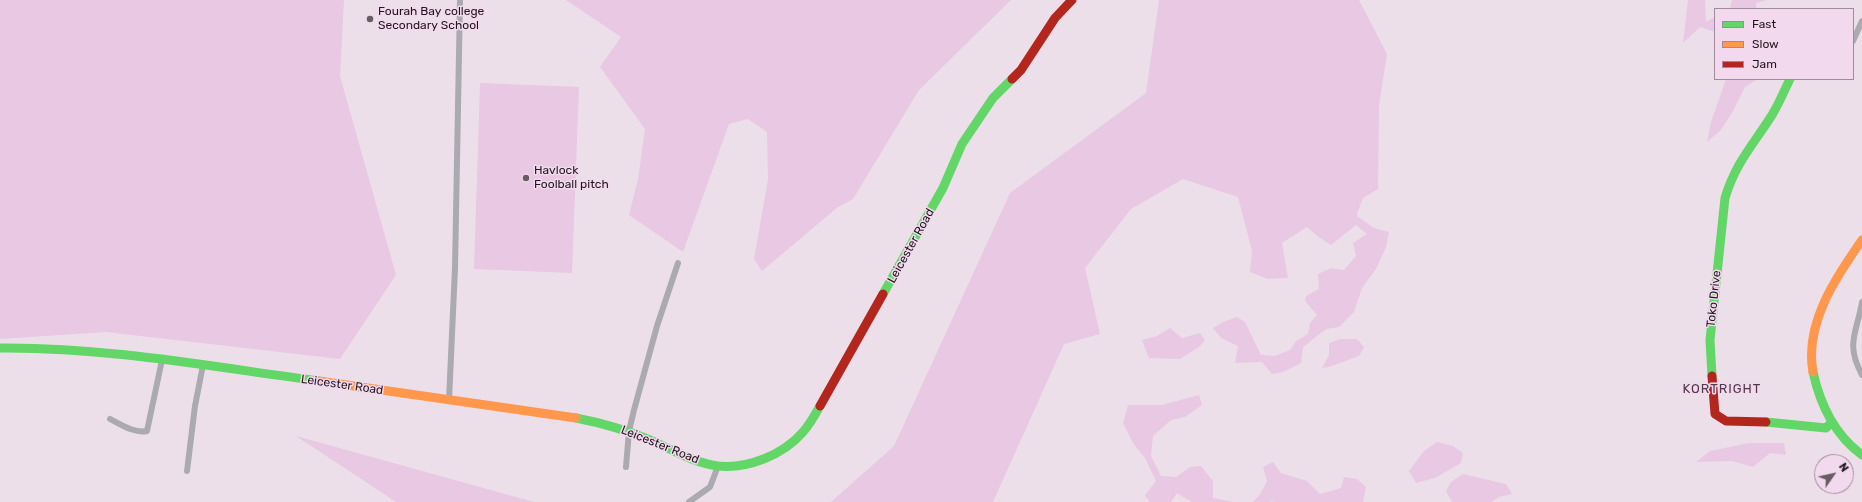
<!DOCTYPE html>
<style>
body{margin:0}
#map{position:relative;width:1862px;height:502px;overflow:hidden;background:#eddfea;font-family:Rubik,sans-serif}
canvas{display:block}
.legend{position:absolute;left:1714px;top:8px;width:140px;height:72px;box-sizing:border-box;background:#f3d9ee;border:1px solid #9f8b9b;margin:0;padding:5px 7px;list-style:none;font-size:12px;color:#20171e}
.legend li{display:flex;align-items:center;gap:8px;height:20px}
.legend b{width:20px;border:1px solid #9f8b9b}
.north{position:absolute;left:1814px;top:454px;width:40px;height:40px;box-sizing:border-box;background:#f3d9ee;border:1px solid #9f8b9b;border-radius:50%;rotate:56deg;font-size:11px;font-weight:700;line-height:16px;text-align:center;color:#20171e}
.north::after{content:'';display:block;margin:auto;width:14px;height:18px;background:#685d65;clip-path:polygon(50% 0,100% 100%,50% 72%,0 100%)}
</style>
<div id="map">
<canvas width="1862" height="502"></canvas>
<ul class="legend">
<li><b style="height:5px;background:#63d668"></b>Fast</li>
<li><b style="height:5px;background:#ff974d"></b>Slow</li>
<li><b style="height:5px;background:#b3261e"></b>Jam</li>
</ul>
<div class="north">N</div>
</div>
<script>
const c = document.querySelector('canvas').getContext('2d');
c.lineJoin = 'round';
function paint(path, color) { c.fillStyle = color; c.fill(path, 'evenodd'); }
function stroke(path, color, width, dash) { c.strokeStyle = color; c.lineWidth = width; c.lineCap = dash ? 'butt' : 'round'; c.setLineDash(dash || []); c.stroke(path); }
function drawText(font, color, halo, rows, align = 'center') {
  c.font = font + ' Rubik,sans-serif'; c.lineWidth = 3; c.setLineDash([]); c.textBaseline = 'middle'; c.strokeStyle = halo; c.fillStyle = color; for (const [text, x, y, turn = 0] of rows) {
    c.save(); c.translate(x, y); c.rotate((+turn || 0) * Math.PI / 180); c.textAlign = isNaN(turn) ? turn : align; if (halo) c.strokeText(text, 0, 0); c.fillText(text, 0, 0); c.restore();
  }
}
paint(new Path2D(`
 M 0,0 L 344,0 L 340,76 L 396,275 L 340,359 L 106,332 L 0,339 Z
 M 566,0 L 1011,0 L 919,90 L 853,199 L 838,207 L 762,271 L 754,259 L 768,179 L 767,132 L 748,119 L 729,124 L 683,252 L 629,215 L 638,179 L 645,129 L 600,67 L 621,37 Z
 M 1159,0 L 1359,0 L 1387,54 L 1379,105 L 1378,189 L 1363,198 L 1357,214 L 1358,216 L 1357,216 L 1374,228 L 1389,232 L 1386,247 L 1376,269 L 1362,288 L 1354,312 L 1339,327 L 1326,329 L 1303,347 L 1301,363 L 1283,372 L 1272,374 L 1262,362 L 1235,363 L 1238,346 L 1221,338 L 1213,328 L 1223,322 L 1237,317 L 1245,322 L 1261,355 L 1275,356 L 1290,350 L 1296,341 L 1308,334 L 1310,323 L 1317,315 L 1305,301 L 1306,296 L 1319,289 L 1318,274 L 1331,268 L 1344,270 L 1356,256 L 1353,243 L 1367,234 L 1356,225 L 1331,245 L 1320,238 L 1307,227 L 1282,243 L 1288,278 L 1268,279 L 1250,272 L 1252,251 L 1238,197 L 1183,179 L 1131,209 L 1085,268 L 1100,334 L 1064,344 L 993,502 L 831,502 L 894,446 L 1010,193 L 1146,93 Z
 M 1688,0 L 1705,0 L 1706,22 L 1715,17 L 1715,32 L 1700,27 L 1683,43 Z
 M 1732,0 L 1767,0 L 1756,3 L 1756,9 L 1730,9 Z
 M 1726,79 L 1758,79 L 1745,87 L 1732,113 L 1720,131 L 1707,142 L 1711,122 Z
 M 480,83 L 579,87 L 572,273 L 474,269 Z
 M 1170,328 L 1182,338 L 1200,333 L 1205,340 L 1199,347 L 1180,359 L 1149,358 L 1142,340 L 1157,336 Z
 M 1340,339 L 1357,339 L 1364,347 L 1359,356 L 1329,367 L 1322,368 L 1329,355 L 1329,343 Z
 M 1199,395 L 1202,405 L 1185,417 L 1171,420 L 1153,436 L 1151,456 L 1161,476 L 1176,477 L 1190,467 L 1201,466 L 1213,481 L 1213,498 L 1234,502 L 1192,502 L 1177,493 L 1171,502 L 1150,502 L 1145,495 L 1156,481 L 1145,458 L 1133,443 L 1123,423 L 1128,405 L 1162,405 Z
 M 296,436 L 534,502 L 396,502 Z
 M 1437,442 L 1453,446 L 1463,453 L 1461,463 L 1435,478 L 1416,483 L 1409,471 L 1424,451 Z
 M 1749,443 L 1784,443 L 1786,455 L 1770,453 L 1753,467 L 1732,461 L 1696,462 L 1710,451 Z
 M 1273,462 L 1281,473 L 1307,481 L 1320,494 L 1341,488 L 1344,477 L 1357,479 L 1366,487 L 1363,502 L 1277,502 L 1270,501 L 1269,502 L 1253,502 L 1261,493 L 1267,481 L 1263,467 Z
 M 1463,474 L 1506,484 L 1512,494 L 1499,497 L 1491,502 L 1452,502 L 1446,491 L 1451,482 Z`), '#e8c8e2');
stroke(new Path2D(`
 M 1853,41 L 1862,21
 M 1862,302 C 1857,333 1845,343 1862,375
 M 449,400 L 455,268 L 460,0
 M 110,419 C 120,424 135,434 147,431 L 162,360
 M 626,467 L 629,431 L 634,410 L 657,326 L 678,263
 M 187,471 L 195,406 L 203,365
 M 689,502 L 710,487 L 718,466`), '#abaaae', 6);
stroke(new Path2D(`
 M 883,294 L 943,188 L 962,144 L 993,98 L 1012,79
 M 0,348 C 107,347 213,367 319,381
 M 1813,372 C 1820,404 1835,435 1862,455
 M 1712,376 L 1710,340 L 1725,198 C 1736,162 1753,145 1772,115 C 1779,104 1784,91 1790,79
 M 576,418 C 602,423 626,430 650,440 C 671,449 694,463 718,466 C 748,469 783,455 803,432 C 810,424 815,415 820,406
 M 1766,422 L 1826,428 L 1832,422`), '#63d668', 9);
stroke(new Path2D(`
 M 1813,372 C 1804,324 1836,277 1862,240
 M 319,381 L 576,418`), '#ff974d', 9);
stroke(new Path2D(`
 M 1012,79 L 1021,70 L 1055,18 L 1072,0
 M 1712,376 L 1715,414 L 1726,421 L 1766,422
 M 820,406 L 883,294`), '#b3261e', 9);
for (const [x, y, r, color] of [
 [370,19,4,"#685d65"],
 [526,178,4,"#685d65"]
]) { const dot = new Path2D(); dot.arc(x, y, r, 0, 2 * Math.PI); c.fillStyle = color; c.fill(dot); stroke(dot, '#f3d9ee', 1.5); }
drawText('12px', '#20171e', '#f3d9ee', [
 ["Fourah Bay college",378,12],
 ["Secondary School",378,26],
 ["Havlock",534,171],
 ["Foolball pitch",534,185]
], 'left');
drawText('12px', '#20171e', '#f3d9ee', [
 ["Leicester Road",911,246,-61],
 ["Toko Drive",1714,299,-84],
 ["Leicester Road",342,385,8],
 ["Leicester Road",660,445,22]
]);
c.letterSpacing = '1px';
drawText('13px', '#4f3b4c', '#f3d9ee', [
 ["KORTRIGHT",1722,389]
]);
c.letterSpacing = '0px';
</script>
